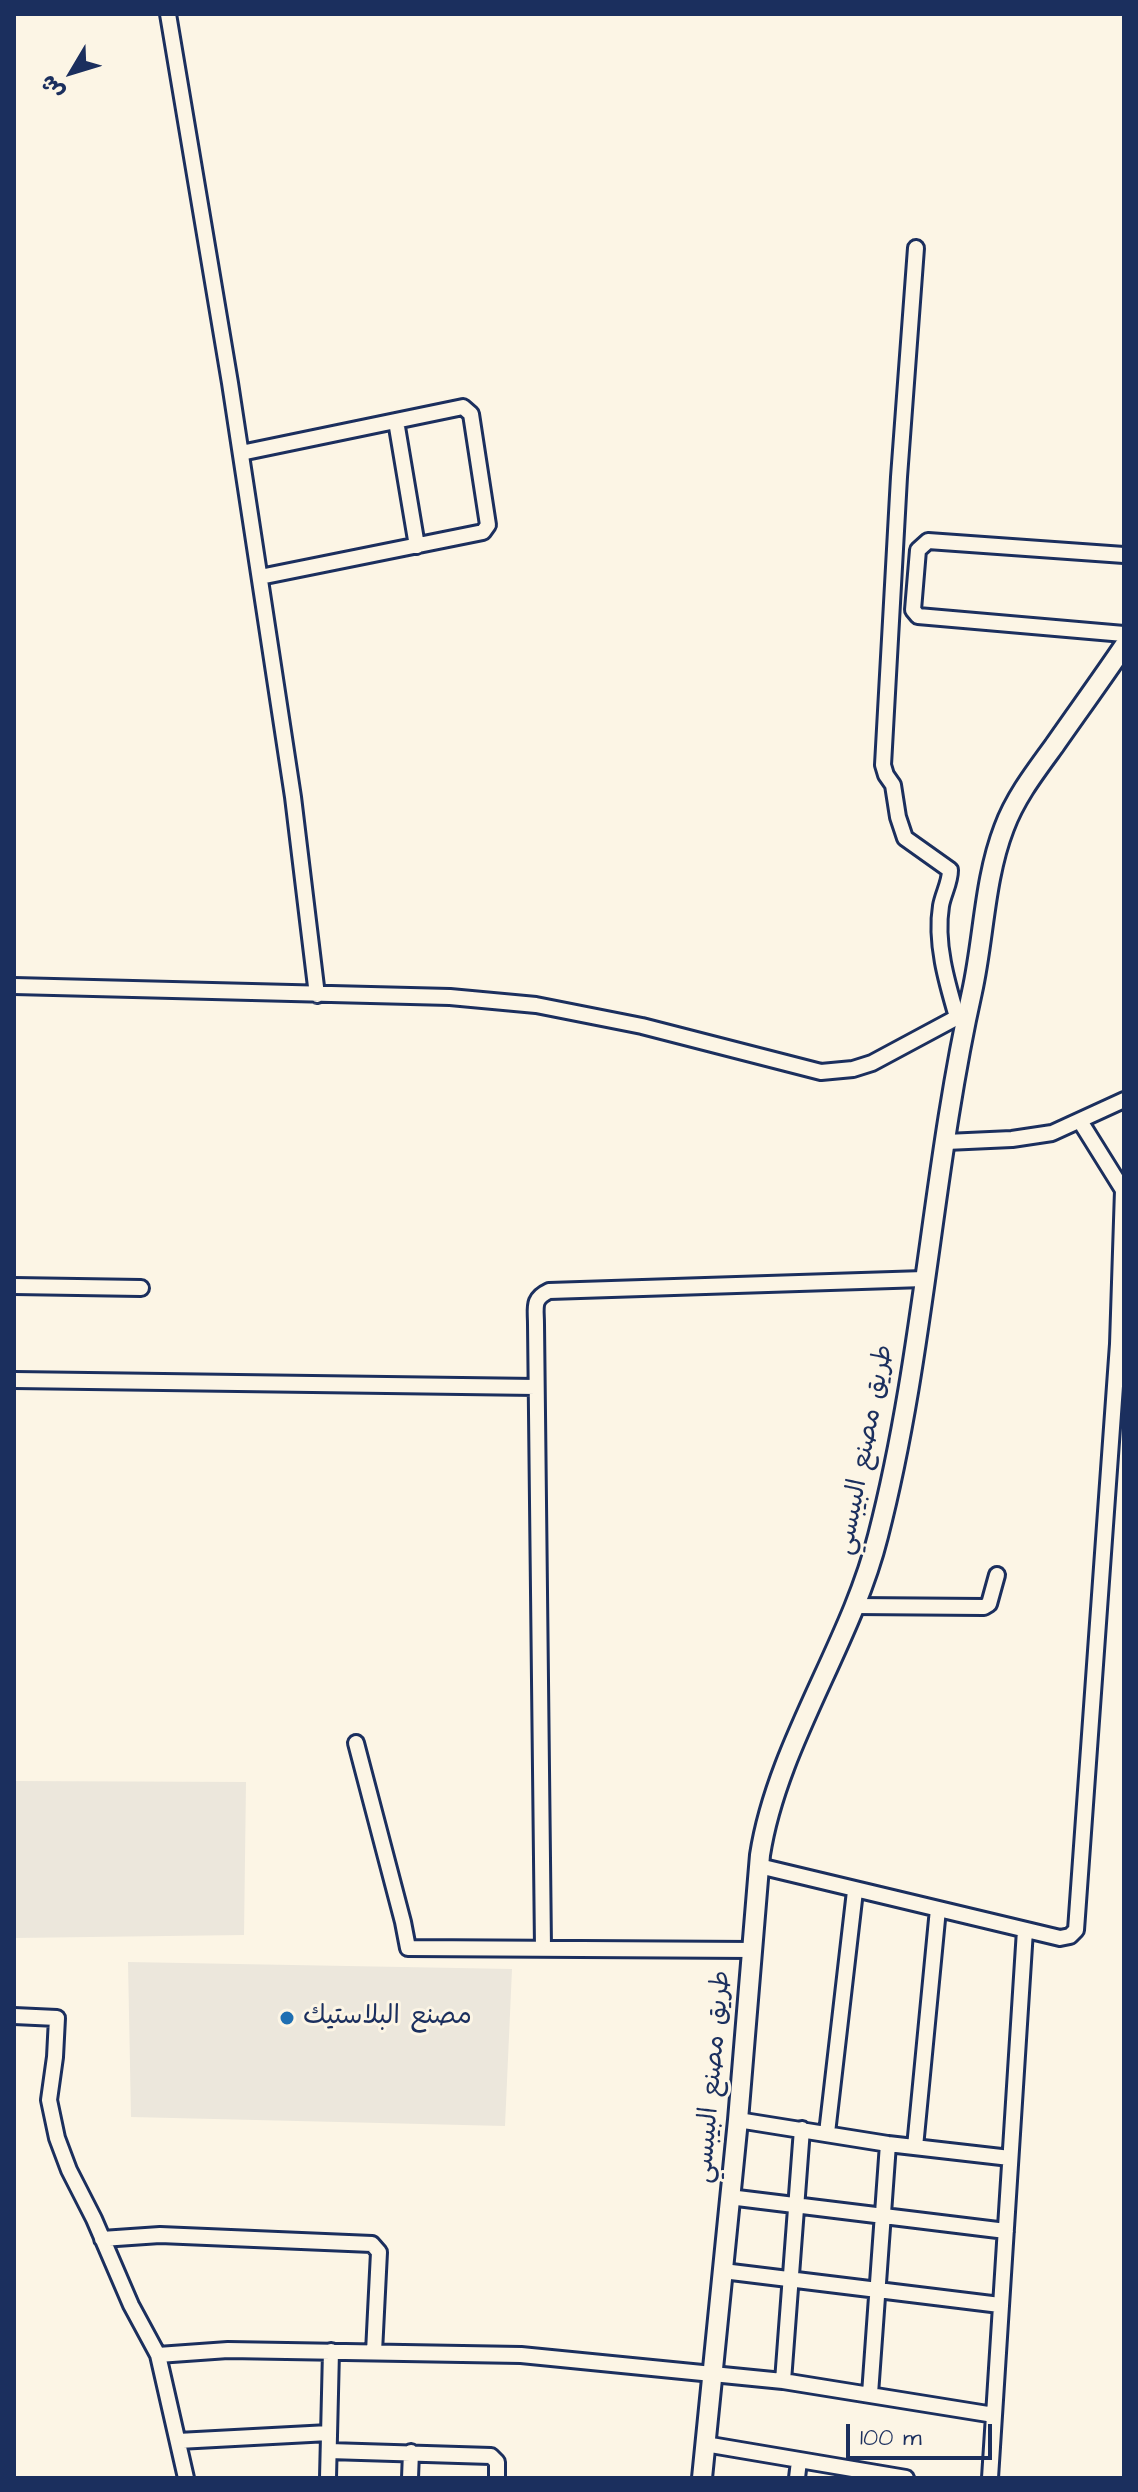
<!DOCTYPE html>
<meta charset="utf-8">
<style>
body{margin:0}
#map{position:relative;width:1138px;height:2492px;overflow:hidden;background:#fcf5e5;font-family:"Architects Daughter","Playpen Sans Arabic",sans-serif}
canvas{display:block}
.frame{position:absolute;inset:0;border:16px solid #1b2f5e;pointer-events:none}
.north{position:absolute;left:32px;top:32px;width:80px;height:80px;-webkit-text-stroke:6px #fcf5e5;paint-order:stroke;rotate:232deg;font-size:22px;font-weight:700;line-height:32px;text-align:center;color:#1b2f5e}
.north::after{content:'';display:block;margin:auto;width:28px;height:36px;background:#1b2f5e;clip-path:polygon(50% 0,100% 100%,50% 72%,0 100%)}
.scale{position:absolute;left:846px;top:2424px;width:146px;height:36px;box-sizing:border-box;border:4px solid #1b2f5e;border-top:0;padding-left:10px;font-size:24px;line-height:28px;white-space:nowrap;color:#1b2f5e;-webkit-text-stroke:6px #fcf5e5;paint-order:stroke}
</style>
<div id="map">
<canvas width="1138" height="2492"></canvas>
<div class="frame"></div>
<div class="north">ش</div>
<div class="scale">100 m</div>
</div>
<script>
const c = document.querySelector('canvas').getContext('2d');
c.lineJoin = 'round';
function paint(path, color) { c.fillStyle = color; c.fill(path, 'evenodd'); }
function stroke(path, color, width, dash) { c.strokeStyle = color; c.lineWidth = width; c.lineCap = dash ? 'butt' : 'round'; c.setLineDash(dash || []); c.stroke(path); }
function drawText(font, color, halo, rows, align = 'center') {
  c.font = font + ' "Architects Daughter","Playpen Sans Arabic",sans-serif'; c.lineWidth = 6; c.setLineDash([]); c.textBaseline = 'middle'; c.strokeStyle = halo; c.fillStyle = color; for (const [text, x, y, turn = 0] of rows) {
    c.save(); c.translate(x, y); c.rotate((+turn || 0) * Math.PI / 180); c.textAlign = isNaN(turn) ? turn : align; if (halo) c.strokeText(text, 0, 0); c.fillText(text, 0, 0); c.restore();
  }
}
paint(new Path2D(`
 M 14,1781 L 246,1782 L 244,1935 L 14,1938 Z
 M 128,1962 L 512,1969 L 505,2126 L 131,2117 Z`), '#ece7dc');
const minor = new Path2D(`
 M 168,14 L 230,383 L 293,797 L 317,995
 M 916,248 L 899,477 L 883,765 L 886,775 L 893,785 L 898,817 L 905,838 L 950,870 C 950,883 943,894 941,906 C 935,943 947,983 957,1017
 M 396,421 L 417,546
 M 241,453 L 463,407 L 471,414 L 488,525 L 483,532 L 260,577
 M 1124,555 L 928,541 L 918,550 L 913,610 L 918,616 L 1124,634
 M 14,986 L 450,997 L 536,1005 L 642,1026 L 821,1072 L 853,1069 L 872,1063 L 967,1012
 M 946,1142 L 1012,1139 L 1052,1133 L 1124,1100
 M 14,1286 L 141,1288
 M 14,1380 L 536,1387
 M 855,1606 L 984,1607 L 989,1604 L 997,1575
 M 356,1743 L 403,1922 L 408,1948 L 753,1950
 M 759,1866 L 1060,1938 L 1070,1936 L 1076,1930 L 1118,1344 L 1123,1190 L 1080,1121
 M 543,1948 L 536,1324 C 536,1307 532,1299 549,1291 L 924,1279
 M 14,2016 L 57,2018 L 55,2057 L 49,2100 L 57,2138 L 69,2170 L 94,2219 L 131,2305 L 158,2355 L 186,2478
 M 738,2120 L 888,2144 L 1010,2158
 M 827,2133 L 855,1891
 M 915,2147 L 938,1909
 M 729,2197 L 1006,2231
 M 102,2239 L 160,2235 L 372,2244 L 379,2252 L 374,2352
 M 723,2271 L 1000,2305
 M 158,2355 L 228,2350 L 521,2355 L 783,2381 L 994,2415
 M 783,2381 L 802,2129
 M 870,2394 L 888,2144
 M 178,2441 L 329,2433
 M 705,2444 L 906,2478
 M 329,2451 L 491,2456 L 497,2462 L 497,2478
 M 328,2478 L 331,2351
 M 410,2478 L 411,2452
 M 797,2478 L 799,2461
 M 990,2478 L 1025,1930`);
const major = new Path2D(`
 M 702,2478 L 738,2120 L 760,1855 C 777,1745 851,1644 878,1536 C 924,1358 932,1171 972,992 C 984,938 984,880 1004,828 C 1015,798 1035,772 1054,746 C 1077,713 1101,680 1124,646`);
stroke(minor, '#1b2f5e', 20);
stroke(major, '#1b2f5e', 24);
stroke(minor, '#fcf5e5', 14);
stroke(major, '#fcf5e5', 18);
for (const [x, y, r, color] of [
 [287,2018,8,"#1f6fb2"]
]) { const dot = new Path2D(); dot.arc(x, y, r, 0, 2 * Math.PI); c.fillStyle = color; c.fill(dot); stroke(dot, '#fcf5e5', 3); }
drawText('26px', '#1b2f5e', '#fcf5e5', [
 ["طريق مصنع البيبسي",866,1450,-79],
 ["طريق مصنع البيبسي",714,2077,-85]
]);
drawText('26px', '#1b2f5e', '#fcf5e5', [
 ["مصنع البلاستيك",303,2018]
], 'left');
</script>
